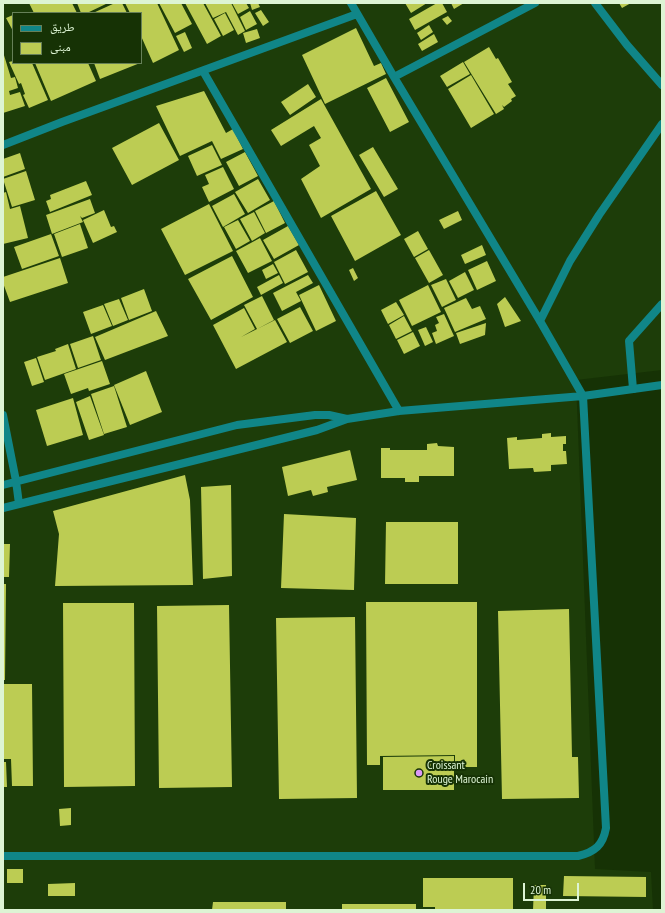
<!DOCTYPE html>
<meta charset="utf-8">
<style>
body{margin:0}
#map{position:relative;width:665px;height:913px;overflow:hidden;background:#163205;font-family:"PT Sans Narrow","Noto Naskh Arabic",sans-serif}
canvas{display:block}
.frame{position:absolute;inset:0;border:4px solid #ddf4d4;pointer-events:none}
.legend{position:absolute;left:12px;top:12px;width:130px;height:52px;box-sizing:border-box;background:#163205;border:1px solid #668058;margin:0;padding:5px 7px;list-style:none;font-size:12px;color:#ddf4d4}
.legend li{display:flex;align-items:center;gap:8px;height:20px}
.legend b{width:20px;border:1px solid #668058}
.scale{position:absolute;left:523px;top:883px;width:56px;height:18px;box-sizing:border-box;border:2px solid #ddf4d4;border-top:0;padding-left:5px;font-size:12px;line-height:14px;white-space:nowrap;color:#ddf4d4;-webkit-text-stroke:3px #163205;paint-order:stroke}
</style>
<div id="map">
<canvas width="665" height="913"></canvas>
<div class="frame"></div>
<ul class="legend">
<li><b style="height:5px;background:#108688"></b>طريق</li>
<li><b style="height:11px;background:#bccc53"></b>مبنى</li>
</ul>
<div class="scale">20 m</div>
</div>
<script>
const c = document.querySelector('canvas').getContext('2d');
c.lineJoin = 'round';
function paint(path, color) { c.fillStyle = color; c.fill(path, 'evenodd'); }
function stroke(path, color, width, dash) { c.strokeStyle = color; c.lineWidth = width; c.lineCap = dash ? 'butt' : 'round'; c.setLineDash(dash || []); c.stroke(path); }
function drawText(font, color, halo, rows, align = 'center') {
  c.font = font + ' "PT Sans Narrow",sans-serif'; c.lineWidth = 4; c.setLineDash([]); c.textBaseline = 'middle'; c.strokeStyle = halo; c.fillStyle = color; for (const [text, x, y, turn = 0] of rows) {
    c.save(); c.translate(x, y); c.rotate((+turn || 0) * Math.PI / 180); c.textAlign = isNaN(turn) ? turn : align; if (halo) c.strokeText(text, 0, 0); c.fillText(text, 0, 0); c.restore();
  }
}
paint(new Path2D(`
 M 3,3 L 662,3 L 662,370 L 576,380 L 595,869 L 651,872 L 653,910 L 3,910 ZM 13,13 L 141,13 L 141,63 L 13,63 Z`), '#1d3d09');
paint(new Path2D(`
 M 29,3 L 72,3 L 77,13 L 34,13 Z
 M 77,3 L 108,3 L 87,13 L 81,13 Z
 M 115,3 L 122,3 L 127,13 L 93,13 Z
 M 125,3 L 157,3 L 179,50 L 153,63 L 141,36 L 141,13 L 130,13 Z
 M 159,3 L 181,3 L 192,24 L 175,33 Z
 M 185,3 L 203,3 L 221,36 L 207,44 Z
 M 205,3 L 231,3 L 245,31 L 238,35 L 226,12 L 213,18 Z
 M 232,3 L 246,3 L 249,8 L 238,14 Z
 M 250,3 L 258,3 L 260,7 L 252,10 Z
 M 405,3 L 427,3 L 411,13 Z
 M 437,3 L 442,3 L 447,12 L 415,30 L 409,19 Z
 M 451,3 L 464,3 L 454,9 Z
 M 619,3 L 631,3 L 622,8 Z
 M 261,10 L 269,22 L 263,26 L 255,13 Z
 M 250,11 L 257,24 L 246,30 L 240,17 Z
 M 225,13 L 234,30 L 223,36 L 214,19 Z
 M 13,15 L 13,31 L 6,18 Z
 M 448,16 L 452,21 L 447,25 L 442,19 Z
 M 429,25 L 433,32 L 421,40 L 417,33 Z
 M 356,28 L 374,66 L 381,63 L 386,74 L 325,104 L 302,55 Z
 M 257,29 L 260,38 L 246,43 L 243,33 Z
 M 185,32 L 192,48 L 184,52 L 176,36 Z
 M 434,34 L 438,42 L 422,51 L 418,44 Z
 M 489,47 L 496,59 L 498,58 L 512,82 L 508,84 L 516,96 L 511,99 L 512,101 L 504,107 L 502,105 L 504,109 L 496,114 L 464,62 Z
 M 3,52 L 11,78 L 15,77 L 18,88 L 9,91 L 10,95 L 20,92 L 25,106 L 3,113 Z
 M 13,61 L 13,63 L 32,63 L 48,100 L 29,108 L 23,95 L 25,94 L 21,83 L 19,84 L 9,62 Z
 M 463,62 L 470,74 L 447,87 L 440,76 Z
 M 35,63 L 88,63 L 96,81 L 51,101 Z
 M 94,63 L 140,63 L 100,79 Z
 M 471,75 L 494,114 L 471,128 L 448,89 Z
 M 386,78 L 409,122 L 390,132 L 367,88 Z
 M 308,84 L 316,97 L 290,115 L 281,102 Z
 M 204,91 L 226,133 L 233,129 L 243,149 L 221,159 L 212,141 L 180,156 L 156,106 Z
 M 321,99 L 371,189 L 321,218 L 301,179 L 320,166 L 309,145 L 321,138 L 314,126 L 281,146 L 271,130 Z
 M 159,123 L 179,160 L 132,185 L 112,148 Z
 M 212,145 L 222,165 L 197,176 L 188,156 Z
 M 373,147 L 398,189 L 384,197 L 359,155 Z
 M 245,152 L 258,176 L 239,186 L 226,162 Z
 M 20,153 L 25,169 L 3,177 L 3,159 Z
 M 223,167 L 234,189 L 209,202 L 202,187 L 209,184 L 205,175 Z
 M 26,171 L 35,200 L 12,207 L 3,179 Z
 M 258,179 L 270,200 L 248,213 L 235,192 Z
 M 86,181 L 92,195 L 50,212 L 46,201 L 51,199 L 50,195 Z
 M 376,191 L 401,235 L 355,261 L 331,216 Z
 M 6,192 L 10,209 L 20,206 L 28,238 L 3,244 L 3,193 Z
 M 234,194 L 245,214 L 223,227 L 212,206 Z
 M 90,199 L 95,213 L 82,218 L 80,216 L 83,222 L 52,234 L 46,215 Z
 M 274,201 L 285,223 L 266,233 L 255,211 Z
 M 209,204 L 233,251 L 185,275 L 161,229 Z
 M 104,210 L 111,227 L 114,226 L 117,232 L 93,243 L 83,220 Z
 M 458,211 L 462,220 L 444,229 L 439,220 Z
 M 254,212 L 265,233 L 252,241 L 240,219 Z
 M 238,220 L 250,241 L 236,249 L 224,227 Z
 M 80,224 L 88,248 L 62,257 L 54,234 Z
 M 288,226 L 299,245 L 274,259 L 263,240 Z
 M 418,231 L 428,249 L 414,257 L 404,239 Z
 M 51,234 L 59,256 L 22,269 L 14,247 Z
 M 260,238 L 272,261 L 248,273 L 236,251 Z
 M 482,245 L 486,255 L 465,264 L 461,255 Z
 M 296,250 L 308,272 L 285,284 L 274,262 Z
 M 429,250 L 443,275 L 429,283 L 415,258 Z
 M 232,256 L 253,297 L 211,320 L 188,279 Z
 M 60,258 L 68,283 L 10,302 L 3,283 L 3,277 Z
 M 487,261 L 496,281 L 477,290 L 468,270 Z
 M 273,264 L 278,273 L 266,279 L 262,270 Z
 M 353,268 L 358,278 L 354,281 L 349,270 Z
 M 465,272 L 474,290 L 458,298 L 449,281 Z
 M 279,275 L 283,283 L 261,295 L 257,287 Z
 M 308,275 L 313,283 L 296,292 L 301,301 L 282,311 L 273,293 Z
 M 446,279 L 456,300 L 442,307 L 431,285 Z
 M 319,285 L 336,321 L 316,331 L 299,295 Z
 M 428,285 L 441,312 L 412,326 L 399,300 Z
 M 144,289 L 152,311 L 129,320 L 121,298 Z
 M 262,296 L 274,320 L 257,329 L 244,305 Z
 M 505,297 L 521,321 L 505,327 L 497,304 Z
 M 466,298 L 472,309 L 480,306 L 486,319 L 455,332 L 444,308 Z
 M 119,299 L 128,320 L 113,326 L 104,304 Z
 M 396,302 L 404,315 L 388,324 L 381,310 Z
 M 103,305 L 112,326 L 91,334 L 83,312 Z
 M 300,307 L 313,331 L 290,343 L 277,319 Z
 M 244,308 L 255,329 L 241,337 L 275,320 L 287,342 L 236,369 L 213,325 Z
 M 156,311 L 168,336 L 105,360 L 95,337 Z
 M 444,314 L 454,336 L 436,344 L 432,333 L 437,331 L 435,325 L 439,323 L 436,317 Z
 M 404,316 L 412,331 L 396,339 L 389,325 Z
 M 486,323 L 485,335 L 460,344 L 456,333 Z
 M 426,327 L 433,342 L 425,346 L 418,330 Z
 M 413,332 L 420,346 L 404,354 L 397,340 Z
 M 93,336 L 101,360 L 78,368 L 70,344 Z
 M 68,344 L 76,369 L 45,380 L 37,357 L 56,351 L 55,349 Z
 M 36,358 L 44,382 L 32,386 L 24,362 Z
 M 102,361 L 110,384 L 89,391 L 88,388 L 71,394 L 64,374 Z
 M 146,371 L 162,412 L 130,425 L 114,385 Z
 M 114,386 L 127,427 L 104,434 L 91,394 Z
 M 90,396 L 104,435 L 89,440 L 76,402 Z
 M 73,398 L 83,435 L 47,446 L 36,410 Z
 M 551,433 L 551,437 L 566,436 L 566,444 L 563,444 L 563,451 L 566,451 L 567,464 L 551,465 L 551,471 L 534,472 L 533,468 L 509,469 L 507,438 L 517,437 L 517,440 L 542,438 L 542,434 Z
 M 437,443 L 438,446 L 454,447 L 454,476 L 419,476 L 419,482 L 405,482 L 405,478 L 381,478 L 381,448 L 390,448 L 390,450 L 427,450 L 427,444 Z
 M 350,450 L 357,480 L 327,487 L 328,492 L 313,496 L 311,490 L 288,496 L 282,467 Z
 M 185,475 L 190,500 L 193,585 L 55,586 L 59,534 L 53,511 Z
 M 231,485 L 232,576 L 203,579 L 201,487 Z
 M 284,514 L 356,518 L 354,590 L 281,588 Z
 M 386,522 L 458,522 L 458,584 L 385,584 Z
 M 3,544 L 10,544 L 9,577 L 3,577 Z
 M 3,584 L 6,584 L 5,680 L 3,680 Z
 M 366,602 L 477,602 L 477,767 L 455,767 L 455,755 L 380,756 L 380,765 L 367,765 Z
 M 63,603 L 134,603 L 135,786 L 64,787 Z
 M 229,605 L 232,787 L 159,788 L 157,606 Z
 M 569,609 L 572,757 L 578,757 L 579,798 L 502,799 L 498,611 Z
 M 355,617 L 357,798 L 279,799 L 276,618 Z
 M 3,684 L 32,684 L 33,786 L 12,786 L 11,759 L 3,759 Z
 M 454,756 L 454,790 L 383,790 L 383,757 Z
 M 3,762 L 6,762 L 7,787 L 3,787 Z
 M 71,808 L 71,825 L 60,826 L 59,809 Z
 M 7,869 L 23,869 L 23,883 L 7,883 Z
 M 564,876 L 646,877 L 646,897 L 563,896 Z
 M 423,878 L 513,878 L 513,910 L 435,910 L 435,907 L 423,907 Z
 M 75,883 L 75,896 L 48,896 L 48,884 Z
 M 534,885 L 546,885 L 546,910 L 533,910 Z
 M 213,902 L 286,902 L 286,910 L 212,910 Z
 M 342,904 L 416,904 L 416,910 L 342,910 Z`), '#bccc53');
stroke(new Path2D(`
 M 595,3 L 627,45 L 662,85
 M 203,71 L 399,411
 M 394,77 L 535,3
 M 3,145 L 62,122 L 357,14
 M 540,321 L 570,261 L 599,215 L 662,124
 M 633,389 L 629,341 L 662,304
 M 3,415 L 16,481 L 19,504
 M 3,485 L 237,425 L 315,415 L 329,415 L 347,419
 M 3,508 L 317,430 L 347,419 L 399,411 L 583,396
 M 3,856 L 578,856 C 595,852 603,845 606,828 L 583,396 L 540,321 L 394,77 L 351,3`), '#108688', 8);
stroke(new Path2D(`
 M 583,396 L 662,385`), '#108688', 8);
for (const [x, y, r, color] of [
 [419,773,4,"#db99f5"]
]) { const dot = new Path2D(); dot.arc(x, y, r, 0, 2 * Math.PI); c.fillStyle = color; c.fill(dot); stroke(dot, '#163205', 1.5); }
drawText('12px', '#ddf4d4', '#163205', [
 ["Croissant",427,766],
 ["Rouge Marocain",427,780]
], 'left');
</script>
